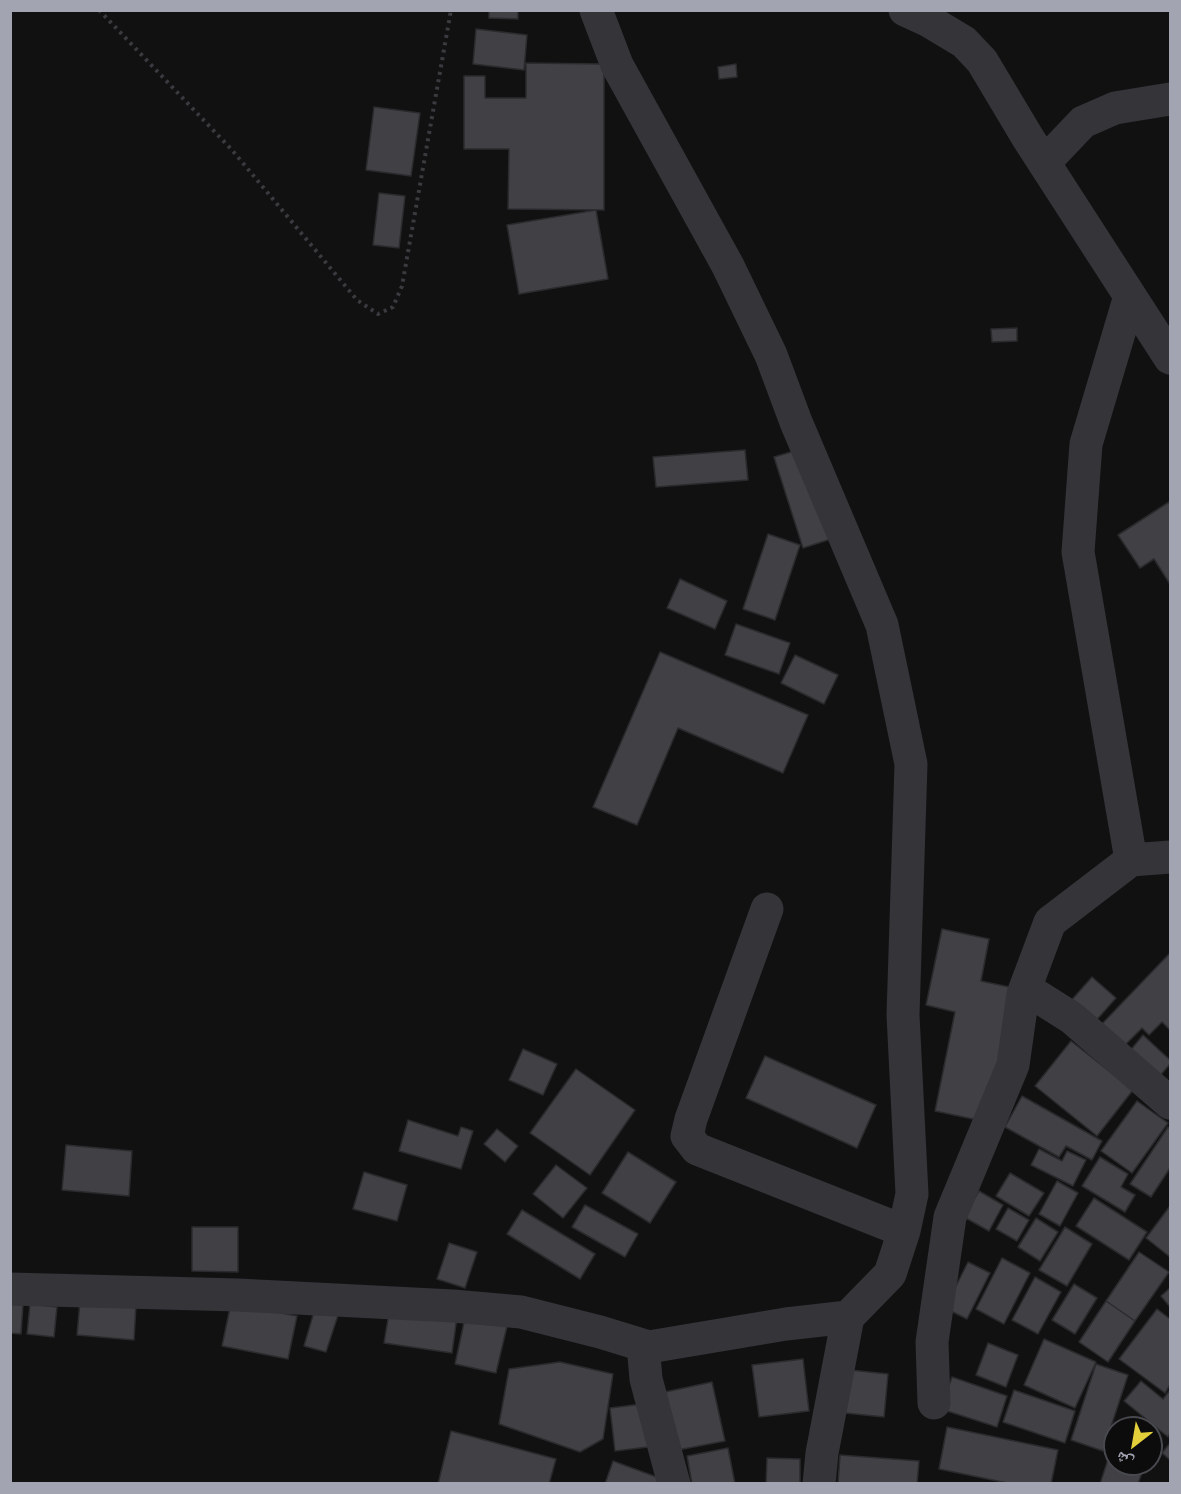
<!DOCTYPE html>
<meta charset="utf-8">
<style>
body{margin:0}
#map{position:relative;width:1181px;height:1494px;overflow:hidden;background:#111112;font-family:Signika,"Noto Naskh Arabic",sans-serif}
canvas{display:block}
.frame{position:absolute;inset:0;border:12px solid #a3a4b2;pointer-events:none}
.north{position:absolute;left:1103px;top:1416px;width:60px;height:60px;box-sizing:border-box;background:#0c0c0d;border:2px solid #48494f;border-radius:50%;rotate:211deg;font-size:16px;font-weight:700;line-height:24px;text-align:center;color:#a3a4b2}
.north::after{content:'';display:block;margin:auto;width:21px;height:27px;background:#e2cf39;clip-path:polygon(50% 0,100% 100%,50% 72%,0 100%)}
</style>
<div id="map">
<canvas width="1181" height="1494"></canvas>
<div class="frame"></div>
<div class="north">ش</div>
</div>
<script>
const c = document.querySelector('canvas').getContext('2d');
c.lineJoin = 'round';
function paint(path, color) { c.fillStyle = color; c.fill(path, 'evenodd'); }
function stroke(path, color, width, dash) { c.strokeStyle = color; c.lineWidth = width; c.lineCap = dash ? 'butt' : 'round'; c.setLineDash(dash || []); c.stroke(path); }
const building = new Path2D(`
 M 489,10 L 518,10 L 518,19 L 489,18 Z
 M 476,29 L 527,35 L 524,70 L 473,64 Z
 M 526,63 L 604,64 L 604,210 L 508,209 L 509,149 L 464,149 L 464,76 L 485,76 L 485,98 L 526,98 Z
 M 736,64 L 737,77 L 719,79 L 718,67 Z
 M 374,107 L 420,113 L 411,176 L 366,170 Z
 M 379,193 L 405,196 L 399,248 L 373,245 Z
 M 596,210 L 608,279 L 519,294 L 507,225 Z
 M 1017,328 L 1017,341 L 992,342 L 991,329 Z
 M 801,449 L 831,539 L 803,548 L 774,457 Z
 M 745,450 L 748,480 L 656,487 L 653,457 Z
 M 1169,502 L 1170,505 L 1170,584 L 1154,559 L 1140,568 L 1118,535 Z
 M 768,534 L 800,545 L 775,620 L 743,609 Z
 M 680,579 L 727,601 L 715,629 L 667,608 Z
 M 736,624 L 790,643 L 779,674 L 725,655 Z
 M 660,652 L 808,715 L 783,773 L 678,728 L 637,825 L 593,807 Z
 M 795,655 L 838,675 L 824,704 L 781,683 Z
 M 942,929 L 989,939 L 981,981 L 1014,988 L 987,1122 L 935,1111 L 955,1012 L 926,1005 Z
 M 1170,953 L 1170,1030 L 1162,1022 L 1149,1035 L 1142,1028 L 1121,1049 L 1099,1027 Z
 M 1092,977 L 1116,998 L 1093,1024 L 1069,1003 Z
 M 1143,1035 L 1170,1060 L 1170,1064 L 1158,1078 L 1129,1052 Z
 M 1071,1041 L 1133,1090 L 1097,1136 L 1035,1086 Z
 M 523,1049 L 557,1064 L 543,1095 L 509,1080 Z
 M 765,1056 L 876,1105 L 857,1148 L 746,1098 Z
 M 576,1069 L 635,1110 L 590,1175 L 530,1133 Z
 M 1022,1096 L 1102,1141 L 1092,1160 L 1066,1146 L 1059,1157 L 1005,1127 Z
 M 1137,1101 L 1168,1123 L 1132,1173 L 1101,1151 Z
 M 408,1120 L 458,1136 L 461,1127 L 473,1131 L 461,1169 L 399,1151 Z
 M 1168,1127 L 1170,1129 L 1170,1168 L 1151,1197 L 1130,1184 Z
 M 497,1129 L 518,1146 L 505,1162 L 484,1144 Z
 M 66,1145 L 132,1151 L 129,1196 L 62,1190 Z
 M 1039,1149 L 1062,1161 L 1067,1151 L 1086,1160 L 1073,1186 L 1031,1165 Z
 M 628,1152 L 676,1182 L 650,1223 L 602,1193 Z
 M 1100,1157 L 1128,1174 L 1121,1187 L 1135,1195 L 1125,1212 L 1082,1186 Z
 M 556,1165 L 587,1188 L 563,1218 L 533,1194 Z
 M 364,1172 L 407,1185 L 397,1221 L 353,1209 Z
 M 1010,1173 L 1044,1193 L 1029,1216 L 996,1196 Z
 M 1057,1181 L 1078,1193 L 1060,1226 L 1039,1214 Z
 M 979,1191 L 1003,1205 L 989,1231 L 964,1217 Z
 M 1094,1198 L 1147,1232 L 1129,1260 L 1076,1226 Z
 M 585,1205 L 638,1234 L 625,1257 L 572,1227 Z
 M 1170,1206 L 1170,1257 L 1146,1238 Z
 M 1008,1208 L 1029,1220 L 1017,1241 L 996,1229 Z
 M 522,1210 L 595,1254 L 580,1279 L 507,1234 Z
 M 1036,1218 L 1058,1232 L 1040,1261 L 1018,1247 Z
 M 192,1227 L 238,1227 L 238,1272 L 192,1271 Z
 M 1065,1227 L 1092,1244 L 1067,1286 L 1039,1270 Z
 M 449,1243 L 477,1252 L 465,1288 L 437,1279 Z
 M 1139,1252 L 1169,1272 L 1135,1321 L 1106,1301 Z
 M 1002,1258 L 1030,1273 L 1004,1324 L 976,1309 Z
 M 968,1262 L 990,1273 L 967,1319 L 945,1308 Z
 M 1035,1277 L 1061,1292 L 1038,1334 L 1012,1320 Z
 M 1074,1284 L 1097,1298 L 1075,1334 L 1052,1320 Z
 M 1170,1288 L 1170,1307 L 1161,1296 Z
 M 80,1301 L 136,1305 L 134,1340 L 77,1335 Z
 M 1106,1301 L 1135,1321 L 1108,1362 L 1079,1342 Z
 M 231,1303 L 297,1316 L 288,1359 L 222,1346 Z
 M 10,1304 L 23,1305 L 21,1334 L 10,1333 Z
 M 30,1304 L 57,1307 L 54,1337 L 27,1334 Z
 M 316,1305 L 339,1312 L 326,1352 L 304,1346 Z
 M 390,1307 L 457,1317 L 452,1353 L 384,1343 Z
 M 1157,1309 L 1170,1319 L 1170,1385 L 1165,1393 L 1119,1359 Z
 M 466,1313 L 508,1322 L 496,1373 L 455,1364 Z
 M 1044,1339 L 1096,1362 L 1075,1408 L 1024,1385 Z
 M 988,1343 L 1018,1355 L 1006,1387 L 976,1375 Z
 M 803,1359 L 809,1411 L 759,1417 L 752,1365 Z
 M 560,1362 L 613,1374 L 603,1439 L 580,1452 L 499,1424 L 509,1369 Z
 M 1096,1364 L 1128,1375 L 1103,1451 L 1071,1440 Z
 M 850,1370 L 888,1374 L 884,1417 L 845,1413 Z
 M 952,1377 L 1007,1396 L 997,1427 L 941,1409 Z
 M 1141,1381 L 1163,1399 L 1170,1390 L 1170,1434 L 1168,1437 L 1124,1401 Z
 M 712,1382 L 725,1441 L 678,1450 L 665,1392 Z
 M 1014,1390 L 1075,1411 L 1065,1443 L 1003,1422 Z
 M 642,1404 L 648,1447 L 615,1451 L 610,1408 Z
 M 947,1427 L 1058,1450 L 1051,1484 L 1012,1484 L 939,1469 Z
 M 451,1431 L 556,1459 L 549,1484 L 438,1484 Z
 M 1114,1441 L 1115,1464 L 1145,1464 L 1138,1484 L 1100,1484 Z
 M 1170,1443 L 1170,1460 L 1162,1453 Z
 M 728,1448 L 735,1484 L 692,1484 L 687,1456 Z
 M 840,1455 L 919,1461 L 917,1484 L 838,1484 Z
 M 767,1458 L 800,1459 L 800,1484 L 766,1484 Z
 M 613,1461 L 662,1479 L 660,1484 L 605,1484 Z`);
paint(building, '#404045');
stroke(building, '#2b2b2e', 1.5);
stroke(new Path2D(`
 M 99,10 L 232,150 L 357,300 L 378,314 L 393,307 L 402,286 L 451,10`), '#3a3a3f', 4, [3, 4.5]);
stroke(new Path2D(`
 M 905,10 L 929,21 L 964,42 L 982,61 L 1028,138 L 1170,358
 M 1044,163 L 1083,122 L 1115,108 L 1170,99
 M 1130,296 L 1086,444 L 1078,552 L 1131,860
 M 1170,857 L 1131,860 L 1050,922 L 1023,994 L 1034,994 L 1072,1018 L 1170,1103
 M 767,909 L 691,1119 L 687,1136 L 697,1149 L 904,1231
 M 10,1289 L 238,1295 L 453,1306 L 521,1312 L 600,1332 L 649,1347 L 786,1324 L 848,1317 L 890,1274 L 904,1231 L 912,1194 L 903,1015 L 911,764 L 882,625 L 796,422 L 771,355 L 728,266 L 617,65 L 596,10
 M 649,1347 L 644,1356 L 646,1379 L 674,1484
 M 934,1403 L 932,1342 L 950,1217 L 1013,1065 L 1023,994
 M 819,1484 L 822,1453 L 848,1317`), '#343439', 33);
</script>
